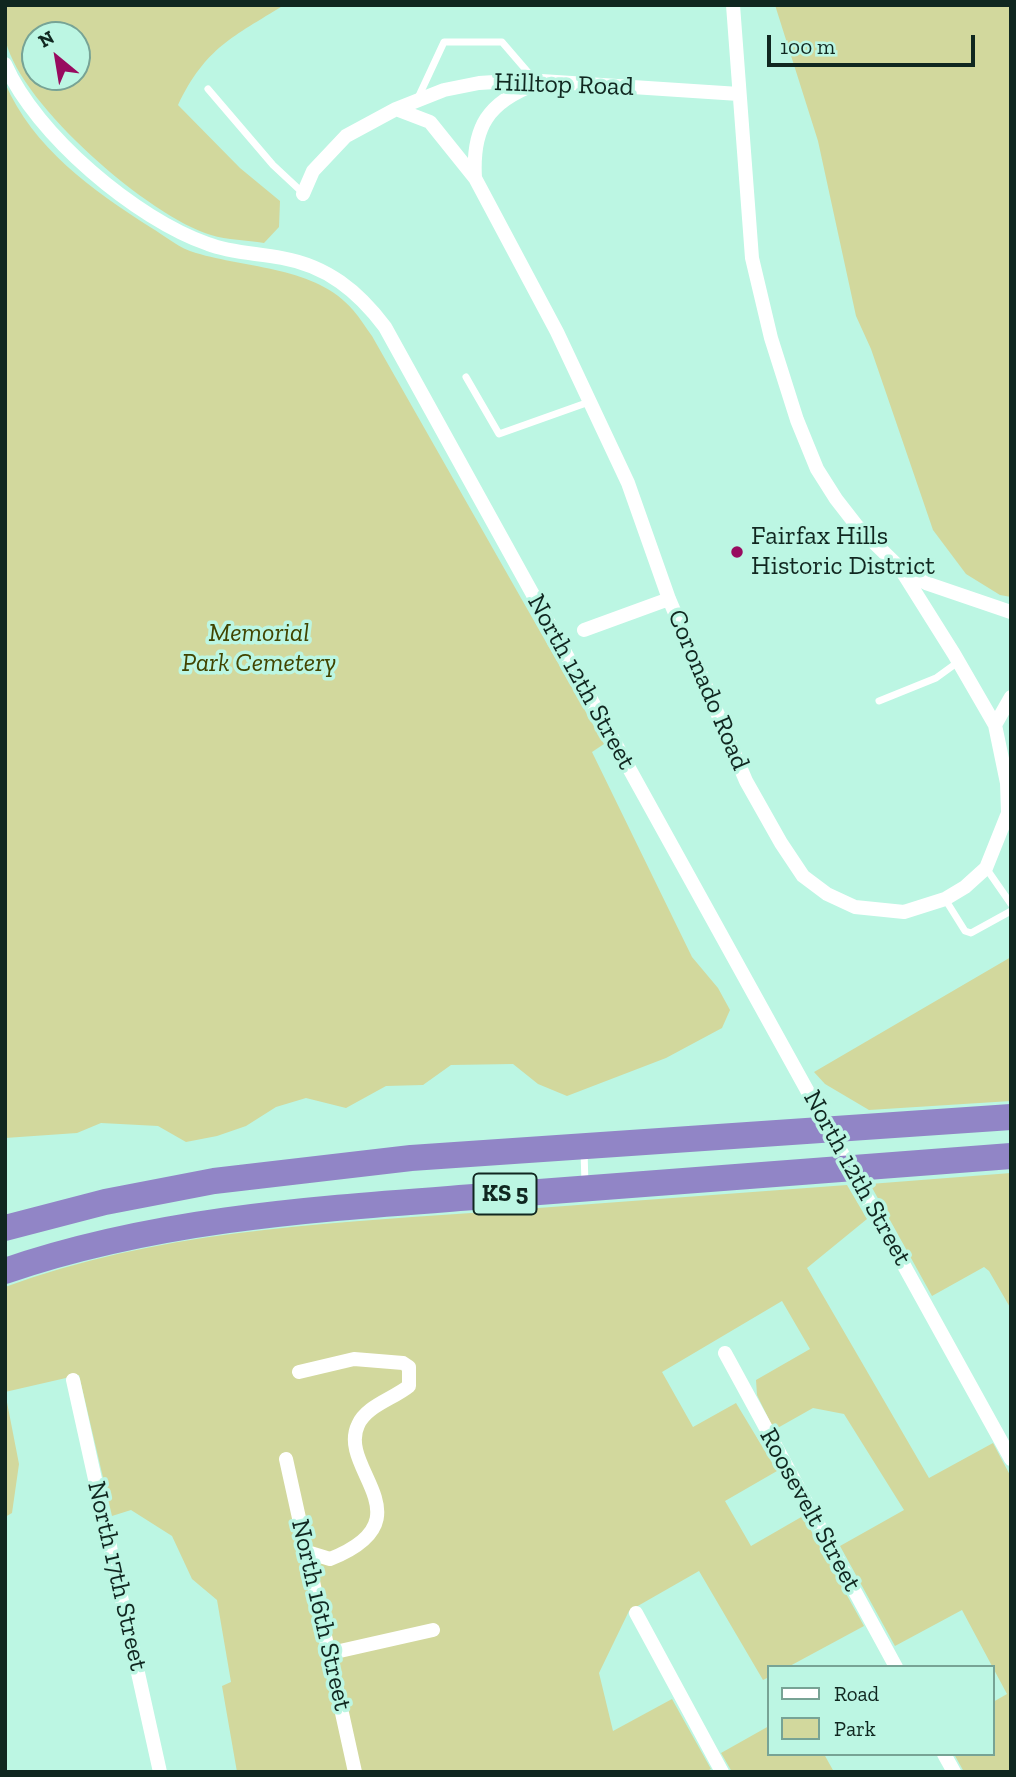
<!DOCTYPE html>
<style>
body{margin:0}
#map{position:relative;width:1016px;height:1777px;overflow:hidden;background:#bcf6e3;font-family:"Zilla Slab",serif}
canvas{display:block}
.frame{position:absolute;inset:0;border:7px solid #102720;pointer-events:none}
.legend{position:absolute;left:767px;top:1665px;width:228px;height:91px;box-sizing:border-box;background:#bcf6e3;border:2px solid #77a395;margin:0;padding:9px 12px;list-style:none;font-size:21px;color:#102720}
.legend li{display:flex;align-items:center;gap:14px;height:35px}
.legend b{width:35px;border:2px solid #77a395}
.north{position:absolute;left:21px;top:21px;width:70px;height:70px;box-sizing:border-box;background:#bcf6e3;border:2px solid #77a395;border-radius:50%;rotate:330deg;font-size:19px;font-weight:700;line-height:28px;text-align:center;color:#102720}
.north::after{content:'';display:block;margin:auto;width:24px;height:32px;background:#980b5f;clip-path:polygon(50% 0,100% 100%,50% 72%,0 100%)}
.scale{position:absolute;left:767px;top:35px;width:208px;height:32px;box-sizing:border-box;border:4px solid #102720;border-top:0;padding-left:9px;font-size:21px;line-height:24px;white-space:nowrap;color:#102720;-webkit-text-stroke:5px #bcf6e3;paint-order:stroke}
</style>
<div id="map">
<canvas width="1016" height="1777"></canvas>
<div class="frame"></div>
<ul class="legend">
<li><b style="height:9px;background:#fff"></b>Road</li>
<li><b style="height:19px;background:#d2d89d"></b>Park</li>
</ul>
<div class="north">N</div>
<div class="scale">100 m</div>
</div>
<script>
const c = document.querySelector('canvas').getContext('2d');
c.lineJoin = 'round';
function paint(path, color) { c.fillStyle = color; c.fill(path, 'evenodd'); }
function stroke(path, color, width, dash) { c.strokeStyle = color; c.lineWidth = width; c.lineCap = dash ? 'butt' : 'round'; c.setLineDash(dash || []); c.stroke(path); }
function drawText(font, color, halo, rows, align = 'center') {
  c.font = font + ' "Zilla Slab",serif'; c.lineWidth = 7; c.setLineDash([]); c.textBaseline = 'middle'; c.strokeStyle = halo; c.fillStyle = color; for (const [text, x, y, turn = 0] of rows) {
    c.save(); c.translate(x, y); c.rotate((+turn || 0) * Math.PI / 180); c.textAlign = isNaN(turn) ? turn : align; if (halo) c.strokeText(text, 0, 0); c.fillText(text, 0, 0); c.restore();
  }
}
paint(new Path2D(`
 M 5,5 L 284,5 C 233,37 206,47 178,105 L 240,168 L 280,201 L 279,227 L 264,243 C 247,240 227,240 211,235 C 150,217 22,106 6,42 C 3,31 5,17 5,5 ZM 35,35 L 77,35 L 77,77 L 35,77 Z
 M 775,5 L 1011,5 L 1011,597 L 1000,595 L 966,574 L 933,530 L 871,349 L 856,316 L 818,141 Z
 M 5,83 C 33,148 92,190 150,227 C 164,235 180,249 196,253 C 246,268 317,267 353,310 C 360,318 366,328 372,336 L 604,744 L 592,752 L 692,957 L 718,988 L 730,1010 L 722,1028 L 666,1058 L 567,1096 L 538,1084 L 513,1064 L 451,1065 L 423,1085 L 386,1086 L 346,1108 L 306,1098 L 276,1107 L 246,1126 L 217,1136 L 186,1142 L 158,1126 L 101,1123 L 77,1133 L 5,1138 Z
 M 1011,957 L 1011,1101 L 869,1110 L 825,1084 L 814,1072 Z
 M 1011,1173 L 1011,1309 L 989,1271 L 984,1267 L 932,1296 L 870,1184 Z
 M 847,1185 L 867,1219 L 807,1268 L 929,1478 L 993,1443 L 1011,1477 L 1011,1772 L 964,1772 L 954,1754 L 993,1754 L 993,1702 L 1007,1694 L 962,1610 L 895,1646 L 840,1546 L 904,1510 L 844,1414 L 813,1408 L 774,1430 L 757,1395 L 756,1380 L 810,1349 L 782,1301 L 662,1372 L 693,1427 L 736,1403 L 777,1471 L 725,1501 L 751,1546 L 803,1516 L 864,1626 L 788,1667 L 769,1667 L 769,1677 L 763,1680 L 699,1571 L 629,1611 L 599,1673 L 613,1731 L 672,1699 L 711,1769 L 705,1772 L 237,1772 L 222,1686 L 231,1682 L 217,1600 L 192,1579 L 172,1536 L 131,1510 L 112,1516 L 79,1375 L 5,1392 L 19,1464 L 12,1513 L 5,1517 L 5,1287 C 154,1232 314,1224 471,1213 C 596,1204 721,1194 847,1185 Z
 M 769,1726 L 769,1754 L 824,1754 L 834,1772 L 732,1772 L 721,1753 Z`), '#d2d89d');
stroke(new Path2D(`
 M 208,89 L 273,165 L 303,193
 M 417,100 L 444,42 L 502,42 L 533,78
 M 466,377 L 499,434 L 589,402
 M 879,701 L 936,678 L 958,662
 M 986,868 L 1011,904
 M 945,899 L 965,931 L 971,933 L 1011,911
 M 584,1151 L 585,1184`), '#fff', 7);
stroke(new Path2D(`
 M 5,64 C 36,135 136,219 208,244 C 231,253 257,253 282,258 C 327,266 358,291 385,327 L 1011,1459
 M 396,109 L 430,122 L 475,178 L 557,332 L 628,483 L 669,599 L 746,781 L 781,843 L 803,876 L 827,894 L 855,907 L 904,912 L 945,899 L 965,887 L 986,868 L 1008,813 L 1007,783 L 995,725 L 954,654 L 900,568 L 857,526 L 836,499 L 817,469 L 797,420 L 771,338 L 752,258 L 733,5
 M 475,178 C 472,127 488,102 536,84
 M 303,194 L 313,171 L 346,136 L 396,109 L 444,90 L 479,83 L 526,80 L 739,94
 M 902,569 L 926,583 L 1011,612
 M 584,630 L 669,599
 M 995,725 L 1011,697
 M 725,1353 L 896,1667
 M 299,1372 L 354,1359 L 403,1363 L 409,1367 L 409,1386 C 393,1399 366,1406 358,1425 C 337,1469 430,1519 330,1559 L 307,1552
 M 73,1380 L 160,1772
 M 286,1459 L 355,1772
 M 636,1613 L 722,1772
 M 331,1653 L 433,1630
 M 944,1754 L 954,1772`), '#fff', 14);
stroke(new Path2D(`
 M 5,1228 L 105,1202 L 214,1181 L 411,1158 L 1011,1117
 M 5,1271 C 165,1216 333,1208 500,1195 C 670,1182 840,1169 1011,1156`), '#9185c6', 26);
for (const [x, y, r, color] of [
 [737,552,7,"#980b5f"]
]) { const dot = new Path2D(); dot.arc(x, y, r, 0, 2 * Math.PI); c.fillStyle = color; c.fill(dot); stroke(dot, '#bcf6e3', 2.5); }
for (const [x, y, w] of [
 [505,1194,63]
]) { const box = new Path2D(); box.roundRect(x - w / 2, y - 20.5, w, 41, 5); c.fillStyle = '#bcf6e3'; c.fill(box); stroke(box, '#102720', 2); }
drawText('bold 24px', '#102720', null, [
 ["KS 5",505,1194]
]);
drawText('26px', '#102720', '#bcf6e3', [
 ["Hilltop Road",564,85,2],
 ["North 12th Street",581,682,61],
 ["Coronado Road",708,690,67],
 ["North 12th Street",857,1178,61],
 ["Roosevelt Street",810,1510,61],
 ["North 17th Street",117,1576,77],
 ["North 16th Street",321,1615,77]
]);
drawText('26px', '#102720', '#bcf6e3', [
 ["Fairfax Hills",751,537],
 ["Historic District",751,567]
], 'left');
drawText('italic 26px', '#414400', '#bcf6e3', [
 ["Memorial",259,634],
 ["Park Cemetery",259,664]
]);
</script>
